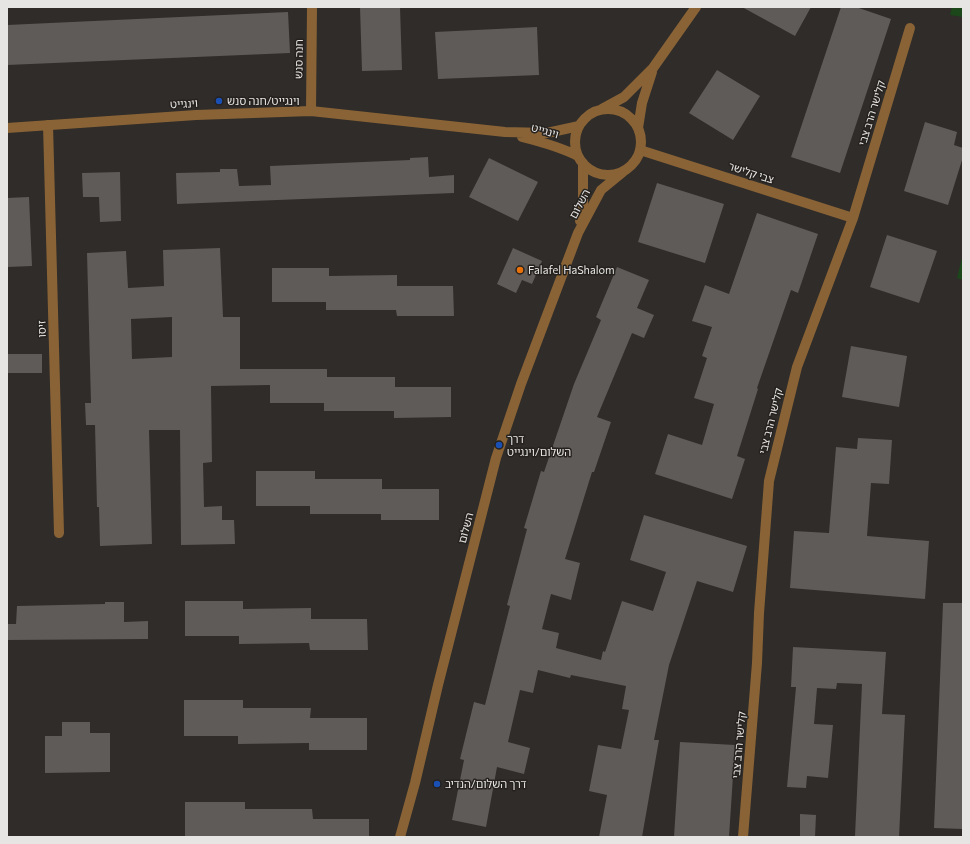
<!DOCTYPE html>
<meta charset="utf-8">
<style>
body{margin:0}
#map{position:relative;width:970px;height:844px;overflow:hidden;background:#2f2c29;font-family:Commissioner,sans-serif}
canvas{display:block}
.frame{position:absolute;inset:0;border:8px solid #e7e5e3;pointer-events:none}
</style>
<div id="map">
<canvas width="970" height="844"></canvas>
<div class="frame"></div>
</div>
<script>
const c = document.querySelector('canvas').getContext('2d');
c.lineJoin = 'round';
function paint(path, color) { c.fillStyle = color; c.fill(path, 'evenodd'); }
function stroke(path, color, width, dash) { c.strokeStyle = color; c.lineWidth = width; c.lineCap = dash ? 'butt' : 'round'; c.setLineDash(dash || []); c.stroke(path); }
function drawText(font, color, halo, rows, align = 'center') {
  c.font = font + ' Commissioner,"Noto Sans Hebrew",sans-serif'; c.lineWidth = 3; c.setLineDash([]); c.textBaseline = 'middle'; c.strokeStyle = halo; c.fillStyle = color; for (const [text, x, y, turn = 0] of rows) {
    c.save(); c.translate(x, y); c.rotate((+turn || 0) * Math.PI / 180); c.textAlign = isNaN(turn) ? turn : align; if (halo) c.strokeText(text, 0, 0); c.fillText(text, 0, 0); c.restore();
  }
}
paint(new Path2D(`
 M 952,7 L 963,7 L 963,17 L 950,15 Z
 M 963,254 L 963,280 L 957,278 Z`), '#1b471a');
paint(new Path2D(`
 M 360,7 L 400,7 L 402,70 L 362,71 Z
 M 742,7 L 811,7 L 795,36 Z
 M 841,7 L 856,7 L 891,19 L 840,173 L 791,157 Z
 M 288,12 L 290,53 L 7,65 L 7,25 Z
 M 537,27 L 539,75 L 438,79 L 435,32 Z
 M 717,70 L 760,96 L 733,140 L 689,113 Z
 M 925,122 L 957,132 L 954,145 L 963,148 L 963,157 L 948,205 L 904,191 Z
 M 428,157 L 429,177 L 454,175 L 454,193 L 177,204 L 176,173 L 220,172 L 220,169 L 237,169 L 239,186 L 271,185 L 270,166 L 410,160 L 410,158 Z
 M 489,158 L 538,182 L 518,221 L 469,197 Z
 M 120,172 L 121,221 L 100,222 L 99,197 L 83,197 L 82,173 Z
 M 657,183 L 724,204 L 705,263 L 638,242 Z
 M 29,197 L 32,266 L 7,267 L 7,198 Z
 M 757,213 L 818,234 L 798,293 L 791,290 L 757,388 L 758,389 L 737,456 L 745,459 L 732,499 L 655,474 L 668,434 L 702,445 L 714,404 L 694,398 L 707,358 L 702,356 L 712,327 L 692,321 L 705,285 L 729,294 Z
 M 887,235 L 937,251 L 919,303 L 870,287 Z
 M 220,248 L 223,317 L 240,317 L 240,369 L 327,369 L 327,377 L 395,377 L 395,387 L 451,387 L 451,417 L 394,418 L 394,411 L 324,411 L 324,403 L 270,403 L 270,385 L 211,386 L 212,462 L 203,463 L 204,507 L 222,506 L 222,520 L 234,520 L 235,544 L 181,545 L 180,430 L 149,430 L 152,544 L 100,546 L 99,507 L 97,507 L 95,425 L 86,425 L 85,403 L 91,403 L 87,253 L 126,251 L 128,288 L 164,286 L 163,250 ZM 172,317 L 172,357 L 132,359 L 131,319 Z
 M 513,248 L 542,261 L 532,284 L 522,280 L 516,293 L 497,284 Z
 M 617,267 L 649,280 L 637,308 L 654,315 L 644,338 L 632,333 L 597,417 L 611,422 L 594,472 L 592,472 L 565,559 L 580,563 L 571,600 L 551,594 L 542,629 L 559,633 L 556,648 L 601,660 L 603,651 L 605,652 L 622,601 L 653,611 L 666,572 L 630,560 L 644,515 L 747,546 L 733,592 L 697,581 L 669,665 L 654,740 L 659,740 L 642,837 L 599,837 L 607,795 L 589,791 L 598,745 L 621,749 L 629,710 L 622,709 L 626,686 L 571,675 L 570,678 L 538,670 L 533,693 L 520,690 L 508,742 L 530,748 L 524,774 L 497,767 L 486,827 L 452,820 L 464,760 L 460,759 L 474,702 L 485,705 L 510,606 L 507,605 L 527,529 L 524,528 L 541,471 L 544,472 L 574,384 L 601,320 L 596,317 Z
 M 272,268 L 329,268 L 329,276 L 397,275 L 397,286 L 453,286 L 454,316 L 397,316 L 396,310 L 326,310 L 326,302 L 272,302 Z
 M 851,346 L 907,356 L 899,407 L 842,397 Z
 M 7,354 L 42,354 L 42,373 L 7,373 Z
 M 858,438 L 892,440 L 889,484 L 871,483 L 867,536 L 929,541 L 925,599 L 790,588 L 794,531 L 829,533 L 836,447 L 857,449 Z
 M 256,471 L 315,471 L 315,479 L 382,479 L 382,489 L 439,489 L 439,520 L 381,520 L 381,514 L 310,514 L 310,506 L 256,506 Z
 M 185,601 L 243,601 L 243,609 L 311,608 L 311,619 L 367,619 L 368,650 L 310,650 L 309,643 L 239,644 L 239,636 L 185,636 Z
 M 105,602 L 124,602 L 124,622 L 148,621 L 148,639 L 7,640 L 7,624 L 16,624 L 17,606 L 105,604 Z
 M 943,603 L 963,603 L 963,829 L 934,828 Z
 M 793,647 L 886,652 L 882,714 L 905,715 L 899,837 L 855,836 L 862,684 L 837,683 L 836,689 L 817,688 L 814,724 L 833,725 L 828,778 L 807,776 L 806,788 L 787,787 L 796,687 L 791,687 Z
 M 184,700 L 243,700 L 243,708 L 311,708 L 310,718 L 367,718 L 367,750 L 309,750 L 309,743 L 238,744 L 238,736 L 184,736 Z
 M 62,722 L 90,722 L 90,733 L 110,733 L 110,772 L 45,773 L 45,736 L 62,736 Z
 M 680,742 L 735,745 L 729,837 L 674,837 Z
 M 185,802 L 245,802 L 245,809 L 312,809 L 313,819 L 369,819 L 369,837 L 185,837 Z
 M 800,814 L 816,815 L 815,837 L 800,837 Z`), '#5f5b58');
stroke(new Path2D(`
 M 311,111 L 312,7
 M 48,125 L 59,533
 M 640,150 L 853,218
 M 743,837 L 757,663 L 759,613 L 769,481 L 797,367 L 853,218 L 910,28`), '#896336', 10);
stroke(new Path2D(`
 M 602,109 L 624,97 L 653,68 L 696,7
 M575 142a33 33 0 1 1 66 0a33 33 0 1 1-66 0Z
 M 7,128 L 196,115 L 311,111 L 505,132 L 547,133 L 579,126
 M 638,128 L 642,103 L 652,72
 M 522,137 C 542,142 560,147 578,156
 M 580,221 L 583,209 L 583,163
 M 400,837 L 415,783 L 438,685 L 496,458 L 521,384 L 578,233 L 601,190 L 623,172`), '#896336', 10);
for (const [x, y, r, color] of [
 [219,101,4,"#1a4fb4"],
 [520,270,4,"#e8710a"],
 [499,445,4,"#1a4fb4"],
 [437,784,4,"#1a4fb4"]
]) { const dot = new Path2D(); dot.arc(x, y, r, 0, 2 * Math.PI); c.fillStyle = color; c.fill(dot); stroke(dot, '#25221f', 1.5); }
drawText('11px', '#e7e5e3', '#25221f', [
 ["חנה סנש",299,59,-89],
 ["וינגייט",184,104,-3],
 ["קלישר הרב צבי",872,113,-73],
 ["וינגייט",545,131,16],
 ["צבי קלישר",751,173,18],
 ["השלום",580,204,-62],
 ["זיסו",42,329,-91],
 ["קלישר הרב צבי",771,421,-76],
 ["השלום",466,528,-75],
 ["קלישר הרב צבי",739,745,-85]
]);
drawText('11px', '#e7e5e3', '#25221f', [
 ["וינגייט/חנה סנש",227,101],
 ["Falafel HaShalom",528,270],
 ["דרך",507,439],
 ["השלום/וינגייט",507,452],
 ["דרך השלום/הנדיב",445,784]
], 'left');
</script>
